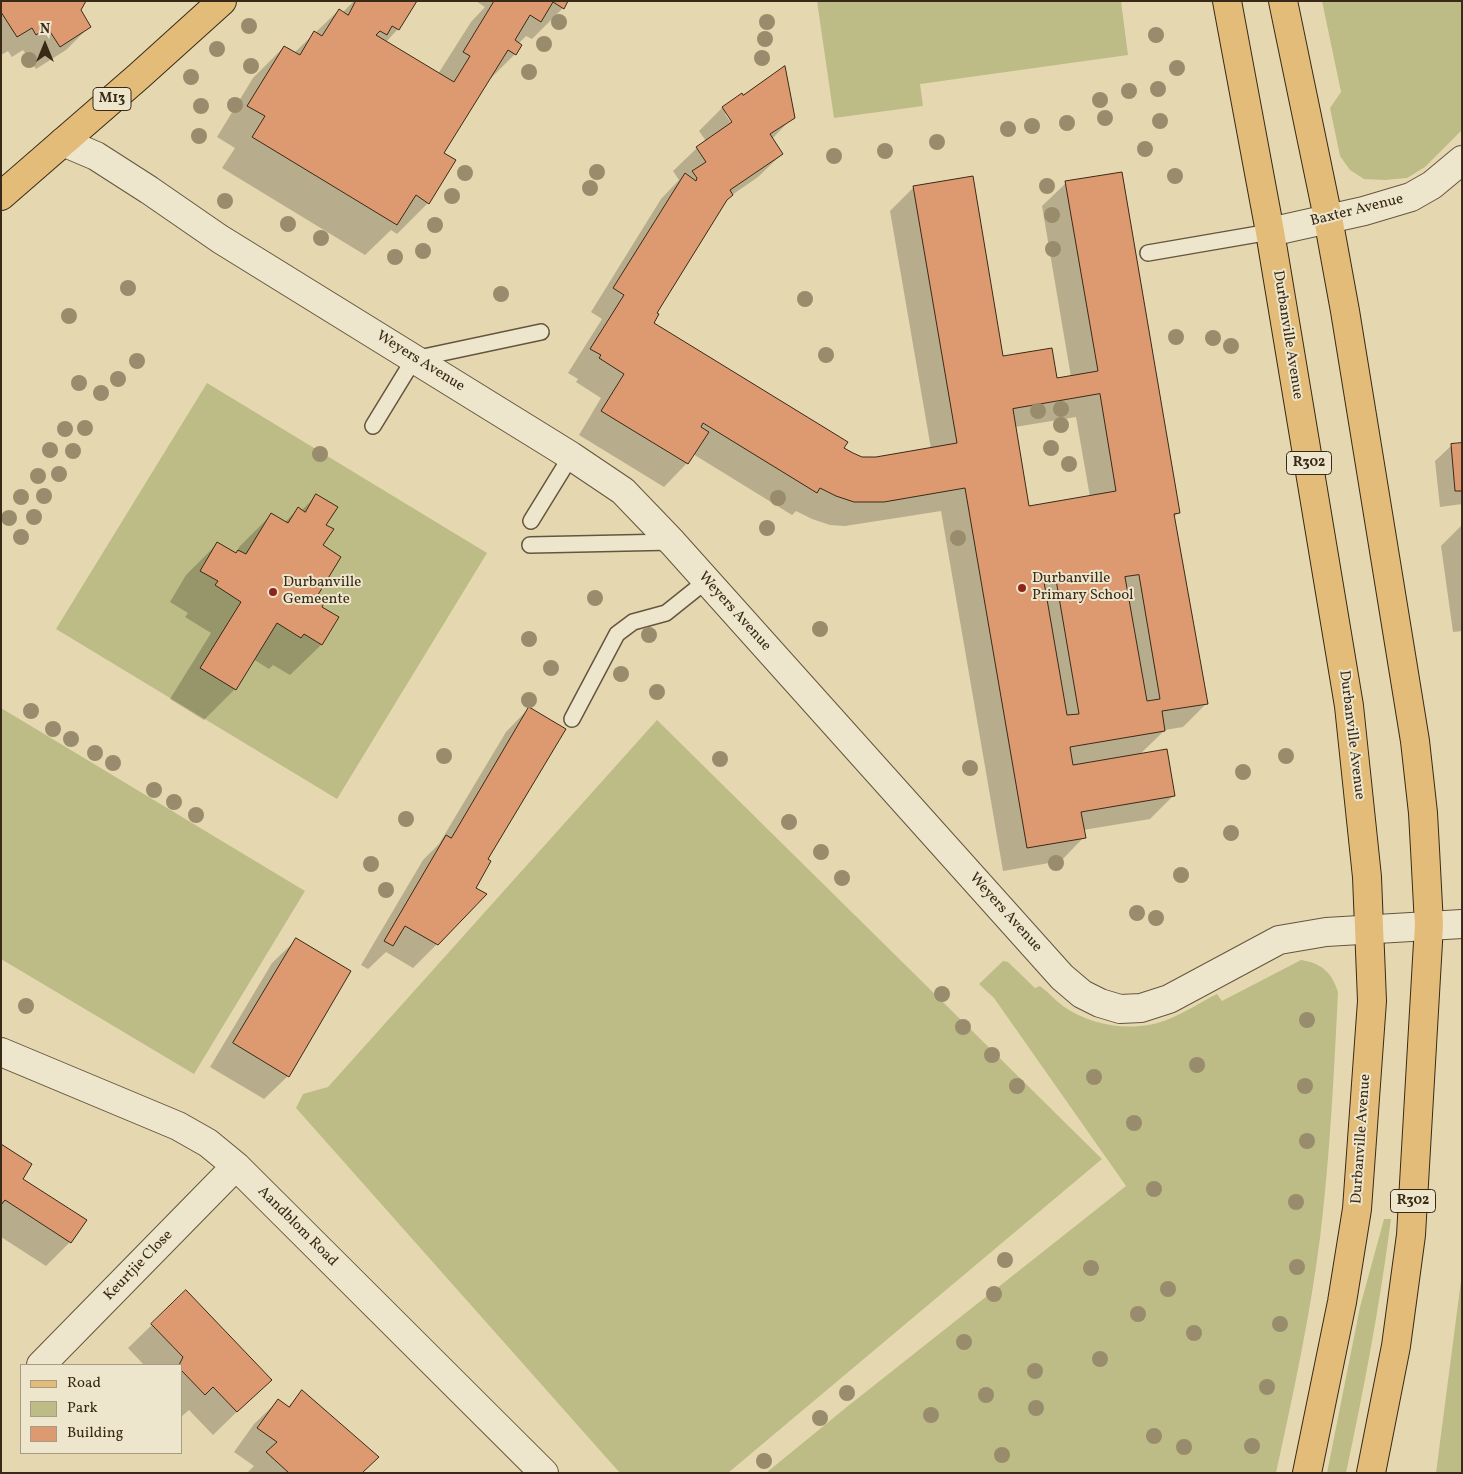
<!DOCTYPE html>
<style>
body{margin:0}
#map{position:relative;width:1463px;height:1474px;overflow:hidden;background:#e5d8b0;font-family:Vollkorn,serif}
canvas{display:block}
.frame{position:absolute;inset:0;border:2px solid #392a18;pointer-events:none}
.legend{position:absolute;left:20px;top:1364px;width:162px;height:90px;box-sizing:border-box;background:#eee6cc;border:1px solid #a69b84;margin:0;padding:6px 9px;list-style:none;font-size:15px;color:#392a18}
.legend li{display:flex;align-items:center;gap:10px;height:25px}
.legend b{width:25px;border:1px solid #a69b84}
.north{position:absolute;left:20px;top:20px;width:50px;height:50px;-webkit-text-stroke:4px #eee6cc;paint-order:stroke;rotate:0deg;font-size:14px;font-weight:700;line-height:20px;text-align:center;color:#392a18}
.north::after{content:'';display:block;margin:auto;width:18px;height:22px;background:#392a18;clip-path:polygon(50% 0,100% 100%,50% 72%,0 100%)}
</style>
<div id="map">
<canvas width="1463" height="1474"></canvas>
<div class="frame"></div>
<ul class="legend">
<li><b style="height:6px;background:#e2bc78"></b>Road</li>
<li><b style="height:14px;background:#bdbc86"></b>Park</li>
<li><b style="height:14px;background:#dd9970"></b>Building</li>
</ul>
<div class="north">N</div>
</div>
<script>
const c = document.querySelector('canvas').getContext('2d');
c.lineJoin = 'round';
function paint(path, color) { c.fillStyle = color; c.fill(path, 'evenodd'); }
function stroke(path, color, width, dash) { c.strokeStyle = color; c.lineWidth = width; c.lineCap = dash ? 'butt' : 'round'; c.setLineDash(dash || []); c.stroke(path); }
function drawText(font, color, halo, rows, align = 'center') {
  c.font = font + ' Vollkorn,serif'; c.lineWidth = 4; c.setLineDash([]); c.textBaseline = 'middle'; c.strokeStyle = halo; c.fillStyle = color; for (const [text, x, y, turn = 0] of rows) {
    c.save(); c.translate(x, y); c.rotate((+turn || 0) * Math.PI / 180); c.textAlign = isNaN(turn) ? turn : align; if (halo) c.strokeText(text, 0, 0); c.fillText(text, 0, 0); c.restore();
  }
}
paint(new Path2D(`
 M 817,1 L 1121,1 L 1128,55 L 920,84 L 923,106 L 834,118 Z
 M 1322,1 L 1462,1 L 1462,130 L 1425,167 L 1407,178 L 1385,180 L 1364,179 L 1350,170 L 1340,156 L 1330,108 L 1341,92 Z
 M 207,383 L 487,553 L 337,799 L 56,629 Z
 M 1,708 L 305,891 L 194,1074 L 1,959 Z
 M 657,720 L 1102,1159 L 728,1473 L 620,1473 L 296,1108 L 303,1094 L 328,1087 Z
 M 1301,960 C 1321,963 1332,972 1338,992 C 1334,1074 1330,1156 1320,1238 C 1310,1317 1293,1395 1276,1473 L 766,1473 L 848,1406 L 1126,1186 L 994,998 L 979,984 L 1003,961 L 1008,962 L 1035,988 L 1040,986 C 1048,992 1055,1000 1063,1006 C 1092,1027 1136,1033 1169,1019 C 1186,1012 1201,1002 1217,994 L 1222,1001 Z
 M 1384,1219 L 1391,1219 C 1380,1304 1364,1389 1346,1473 L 1327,1473 L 1360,1307 Z
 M 1462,1273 L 1462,1473 L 1436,1473 Z`), '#bdbc86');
paint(new Path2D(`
 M 1,1 L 79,10 L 89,27 L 66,50 L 36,69 L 23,50 L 12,57 L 8,51 L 1,55 Z
 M 354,1 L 416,1 L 398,29 L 386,42 L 438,74 L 471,22 L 485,7 L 476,1 L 567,1 L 563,8 L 532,39 L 526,36 L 518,44 L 515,54 L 485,84 L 442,154 L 428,203 L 397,234 L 391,230 L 365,255 L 222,168 L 235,148 L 217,137 L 253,78 L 284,47 L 294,53 L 339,10 L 342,13 Z
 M 742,95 L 793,117 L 772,139 L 782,154 L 758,177 L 732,195 L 723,204 L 656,313 L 652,323 L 843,448 L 862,458 L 876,458 L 931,449 L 890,211 L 914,187 L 1002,358 L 1055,380 L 1071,377 L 1042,206 L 1066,183 L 1179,512 L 1173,518 L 1207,703 L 1183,727 L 1165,730 L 1139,755 L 1174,795 L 1150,819 L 1083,830 L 1084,837 L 1061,861 L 1003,871 L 941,511 L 845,526 L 830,525 L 812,519 L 796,511 L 792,515 L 693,454 L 687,463 L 664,487 L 579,435 L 601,398 L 576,382 L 578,379 L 568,373 L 602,319 L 591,312 L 661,199 L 679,180 L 673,171 L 697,148 L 706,141 L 699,131 L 722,108 ZM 727,112 L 737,127 L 735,128 L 725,114 ZM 1076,417 L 1090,497 L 1028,507 L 1015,427 Z
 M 1462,445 L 1462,504 L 1440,507 L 1435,461 L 1451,446 Z
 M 316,496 L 325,526 L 314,599 L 320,607 L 337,617 L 321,645 L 290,675 L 273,665 L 269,669 L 253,659 L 235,689 L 204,720 L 170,699 L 211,633 L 185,617 L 188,613 L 170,602 L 186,575 L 217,544 L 235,554 L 240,546 L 271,515 L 284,523 L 298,509 L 301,511 Z
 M 1462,525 L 1462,631 L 1453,632 L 1441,546 Z
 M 529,708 L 437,944 L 413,968 L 386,952 L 368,969 L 361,965 L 423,860 L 439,844 L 506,732 Z
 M 296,940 L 288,1076 L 264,1099 L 210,1067 L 272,963 Z
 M 1,1146 L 21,1179 L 70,1242 L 46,1266 L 1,1237 Z
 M 186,1292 L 246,1403 L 213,1435 L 189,1410 L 181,1417 L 181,1365 L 144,1365 L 128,1348 Z
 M 302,1392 L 361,1473 L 247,1473 L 254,1466 L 234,1452 L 254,1424 L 278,1401 L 287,1408 Z`), '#0003');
const building = new Path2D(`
 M 1,1 L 86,1 L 81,10 L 91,27 L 60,47 L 47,27 L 36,35 L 32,28 L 17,37 L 1,12 Z
 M 356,1 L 417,1 L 399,30 L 392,26 L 387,35 L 380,31 L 376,35 L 454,82 L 470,56 L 463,52 L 494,1 L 568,1 L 564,9 L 553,2 L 541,22 L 530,15 L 515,40 L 522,45 L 516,55 L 508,50 L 444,153 L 456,160 L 429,204 L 416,195 L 397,225 L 252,137 L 265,116 L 247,106 L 284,46 L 300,55 L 314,31 L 322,36 L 339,9 L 348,15 Z
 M 785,66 L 795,118 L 770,134 L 783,154 L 730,190 L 733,195 L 727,200 L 657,313 L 659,314 L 654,323 L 848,442 L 844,448 L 853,453 L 862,457 L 876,457 L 957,443 L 913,186 L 973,176 L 1003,356 L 1052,348 L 1057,378 L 1098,371 L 1065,181 L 1122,172 L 1180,513 L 1174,514 L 1208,704 L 1162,711 L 1165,731 L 1070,747 L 1073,765 L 1167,749 L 1175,796 L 1081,812 L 1086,838 L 1027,848 L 965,488 L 884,502 L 854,502 L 836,496 L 820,488 L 817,493 L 703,423 L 701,427 L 709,432 L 688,464 L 601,411 L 624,374 L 599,358 L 601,355 L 590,349 L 624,295 L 613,288 L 685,173 L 696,181 L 697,178 L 692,171 L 706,162 L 696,147 L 732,122 L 722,107 L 742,93 L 743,95 ZM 1100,394 L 1116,491 L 1029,506 L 1013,409 ZM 1055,574 L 1079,714 L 1067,715 L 1043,576 ZM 1139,575 L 1160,699 L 1147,701 L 1125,577 Z
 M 1462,443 L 1462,491 L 1455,491 L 1451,444 Z
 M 316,494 L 338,507 L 326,525 L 334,529 L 323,545 L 341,557 L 316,598 L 324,603 L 322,607 L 339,617 L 322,645 L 304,634 L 301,638 L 277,623 L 236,690 L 200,668 L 241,602 L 215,585 L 218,581 L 200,571 L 217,542 L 236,553 L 238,550 L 246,554 L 271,513 L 288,523 L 298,507 L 305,512 Z
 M 529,707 L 566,729 L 488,859 L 491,861 L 476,888 L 487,894 L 438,945 L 405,926 L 393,946 L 384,941 L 446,835 L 451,838 Z
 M 296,938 L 351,971 L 289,1077 L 233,1043 Z
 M 1,1144 L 32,1164 L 23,1179 L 87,1220 L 71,1243 L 5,1200 L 1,1205 Z
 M 186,1290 L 272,1380 L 237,1412 L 213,1387 L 205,1395 L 181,1370 L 181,1365 L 179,1365 L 183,1357 L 151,1324 Z
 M 302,1390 L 379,1457 L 362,1473 L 289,1473 L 266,1452 L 277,1442 L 257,1428 L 278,1399 L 289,1407 Z`);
paint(building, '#dd9970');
stroke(building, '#392a18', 1);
const lane = new Path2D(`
 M 1148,253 L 1270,232
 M 373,426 L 414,359 L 541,332
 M 531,521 L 571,456
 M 530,545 L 672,542
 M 572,719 L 617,634 L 633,622 L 666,613 L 706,581`);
const street = new Path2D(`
 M 63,142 L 96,156 L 149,190 L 220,239 L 571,456 L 623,491 L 672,542 L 1062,977 L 1082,994 L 1100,1003 L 1120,1009 L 1141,1008 L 1169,999 L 1279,940 L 1326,932 L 1462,924
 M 1270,232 L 1364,211 L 1411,197 L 1432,185 L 1462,160
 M 1,1052 L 178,1126 L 208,1143 L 236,1166 L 544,1473
 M 41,1365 L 236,1166`);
const primary = new Path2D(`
 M 1227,1 L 1270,232 L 1349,706 L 1367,877 L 1372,1001 L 1357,1209 L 1342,1302 L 1307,1473
 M 1283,1 L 1328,218 L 1345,311 L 1415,741 L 1423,813 L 1425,849 L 1429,925 L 1411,1235 L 1396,1346 L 1371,1473
 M 1,196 L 139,76 L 222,1`);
stroke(lane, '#64563e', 18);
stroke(street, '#64563e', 30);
stroke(primary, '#392a18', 30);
stroke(lane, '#eee6cc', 15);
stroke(street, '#eee6cc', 28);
stroke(primary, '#e2bc78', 28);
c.fillStyle = '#998c6c';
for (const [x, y] of [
 [559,22],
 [767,22],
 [249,26],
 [1156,35],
 [765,39],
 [544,44],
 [217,49],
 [762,58],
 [29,60],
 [251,66],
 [1177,68],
 [529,72],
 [191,77],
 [1158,89],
 [1129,91],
 [1100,100],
 [235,105],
 [201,106],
 [1105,118],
 [1160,121],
 [1067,123],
 [1032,126],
 [1008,129],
 [199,136],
 [937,142],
 [1145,149],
 [885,151],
 [834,156],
 [597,172],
 [465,173],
 [1175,176],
 [1047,186],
 [590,188],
 [452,196],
 [225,201],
 [1052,215],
 [288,224],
 [435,225],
 [321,238],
 [1053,249],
 [423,251],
 [395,257],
 [128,288],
 [501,294],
 [805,299],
 [69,316],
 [1176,337],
 [1213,338],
 [1231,346],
 [826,355],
 [137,361],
 [118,379],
 [79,383],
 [101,393],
 [1061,409],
 [1038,411],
 [1061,425],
 [85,428],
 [65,429],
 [1051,448],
 [50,450],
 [73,451],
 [320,454],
 [1069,464],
 [59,474],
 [38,476],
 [44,496],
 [21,497],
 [778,498],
 [34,517],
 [9,518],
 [767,528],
 [21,537],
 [958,538],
 [595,598],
 [820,629],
 [649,635],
 [529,639],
 [551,668],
 [621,674],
 [657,692],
 [529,700],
 [31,711],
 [53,729],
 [71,739],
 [95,753],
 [444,756],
 [1286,756],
 [720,759],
 [113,763],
 [970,768],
 [1243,772],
 [154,790],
 [174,802],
 [196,815],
 [406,819],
 [789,822],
 [1231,833],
 [821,852],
 [1056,863],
 [371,864],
 [1181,875],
 [842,878],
 [386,890],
 [1137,913],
 [1156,918],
 [942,994],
 [26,1006],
 [1307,1020],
 [963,1027],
 [992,1055],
 [1197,1065],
 [1094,1077],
 [1017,1086],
 [1305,1086],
 [1134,1123],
 [1307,1141],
 [1154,1189],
 [1296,1202],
 [1005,1260],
 [1297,1267],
 [1091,1268],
 [1168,1289],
 [994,1294],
 [1138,1314],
 [1280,1324],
 [1194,1333],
 [964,1342],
 [1100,1359],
 [1035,1371],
 [1267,1387],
 [847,1393],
 [986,1395],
 [1036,1408],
 [931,1415],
 [820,1418],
 [1154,1436],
 [1252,1446],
 [1184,1447],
 [1002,1455],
 [764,1461]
]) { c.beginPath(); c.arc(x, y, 8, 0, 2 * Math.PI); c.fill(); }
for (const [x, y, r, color] of [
 [1022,588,5,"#8f2418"],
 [273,592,5,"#8f2418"]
]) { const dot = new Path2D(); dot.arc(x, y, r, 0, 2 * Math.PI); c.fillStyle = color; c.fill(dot); stroke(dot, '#eee6cc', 2); }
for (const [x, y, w] of [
 [112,99,38],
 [1309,463,45],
 [1413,1201,45]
]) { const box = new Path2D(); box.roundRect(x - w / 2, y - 11.5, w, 23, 4); c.fillStyle = '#eee6cc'; c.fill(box); stroke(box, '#392a18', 1); }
drawText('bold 14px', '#392a18', null, [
 ["M13",112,99],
 ["R302",1309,463],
 ["R302",1413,1201]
]);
drawText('15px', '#392a18', '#eee6cc', [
 ["Baxter Avenue",1357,211,-14],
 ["Durbanville Avenue",1287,335,81],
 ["Weyers Avenue",420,362,32],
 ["Weyers Avenue",734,612,48],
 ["Durbanville Avenue",1351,735,83],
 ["Weyers Avenue",1005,913,48],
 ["Durbanville Avenue",1362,1139,-86],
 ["Aandblom Road",297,1227,45],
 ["Keurtjie Close",139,1266,-46]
]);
drawText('15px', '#392a18', '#eee6cc', [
 ["Durbanville",1032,579],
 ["Primary School",1032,596],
 ["Durbanville",283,583],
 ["Gemeente",283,600]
], 'left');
</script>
